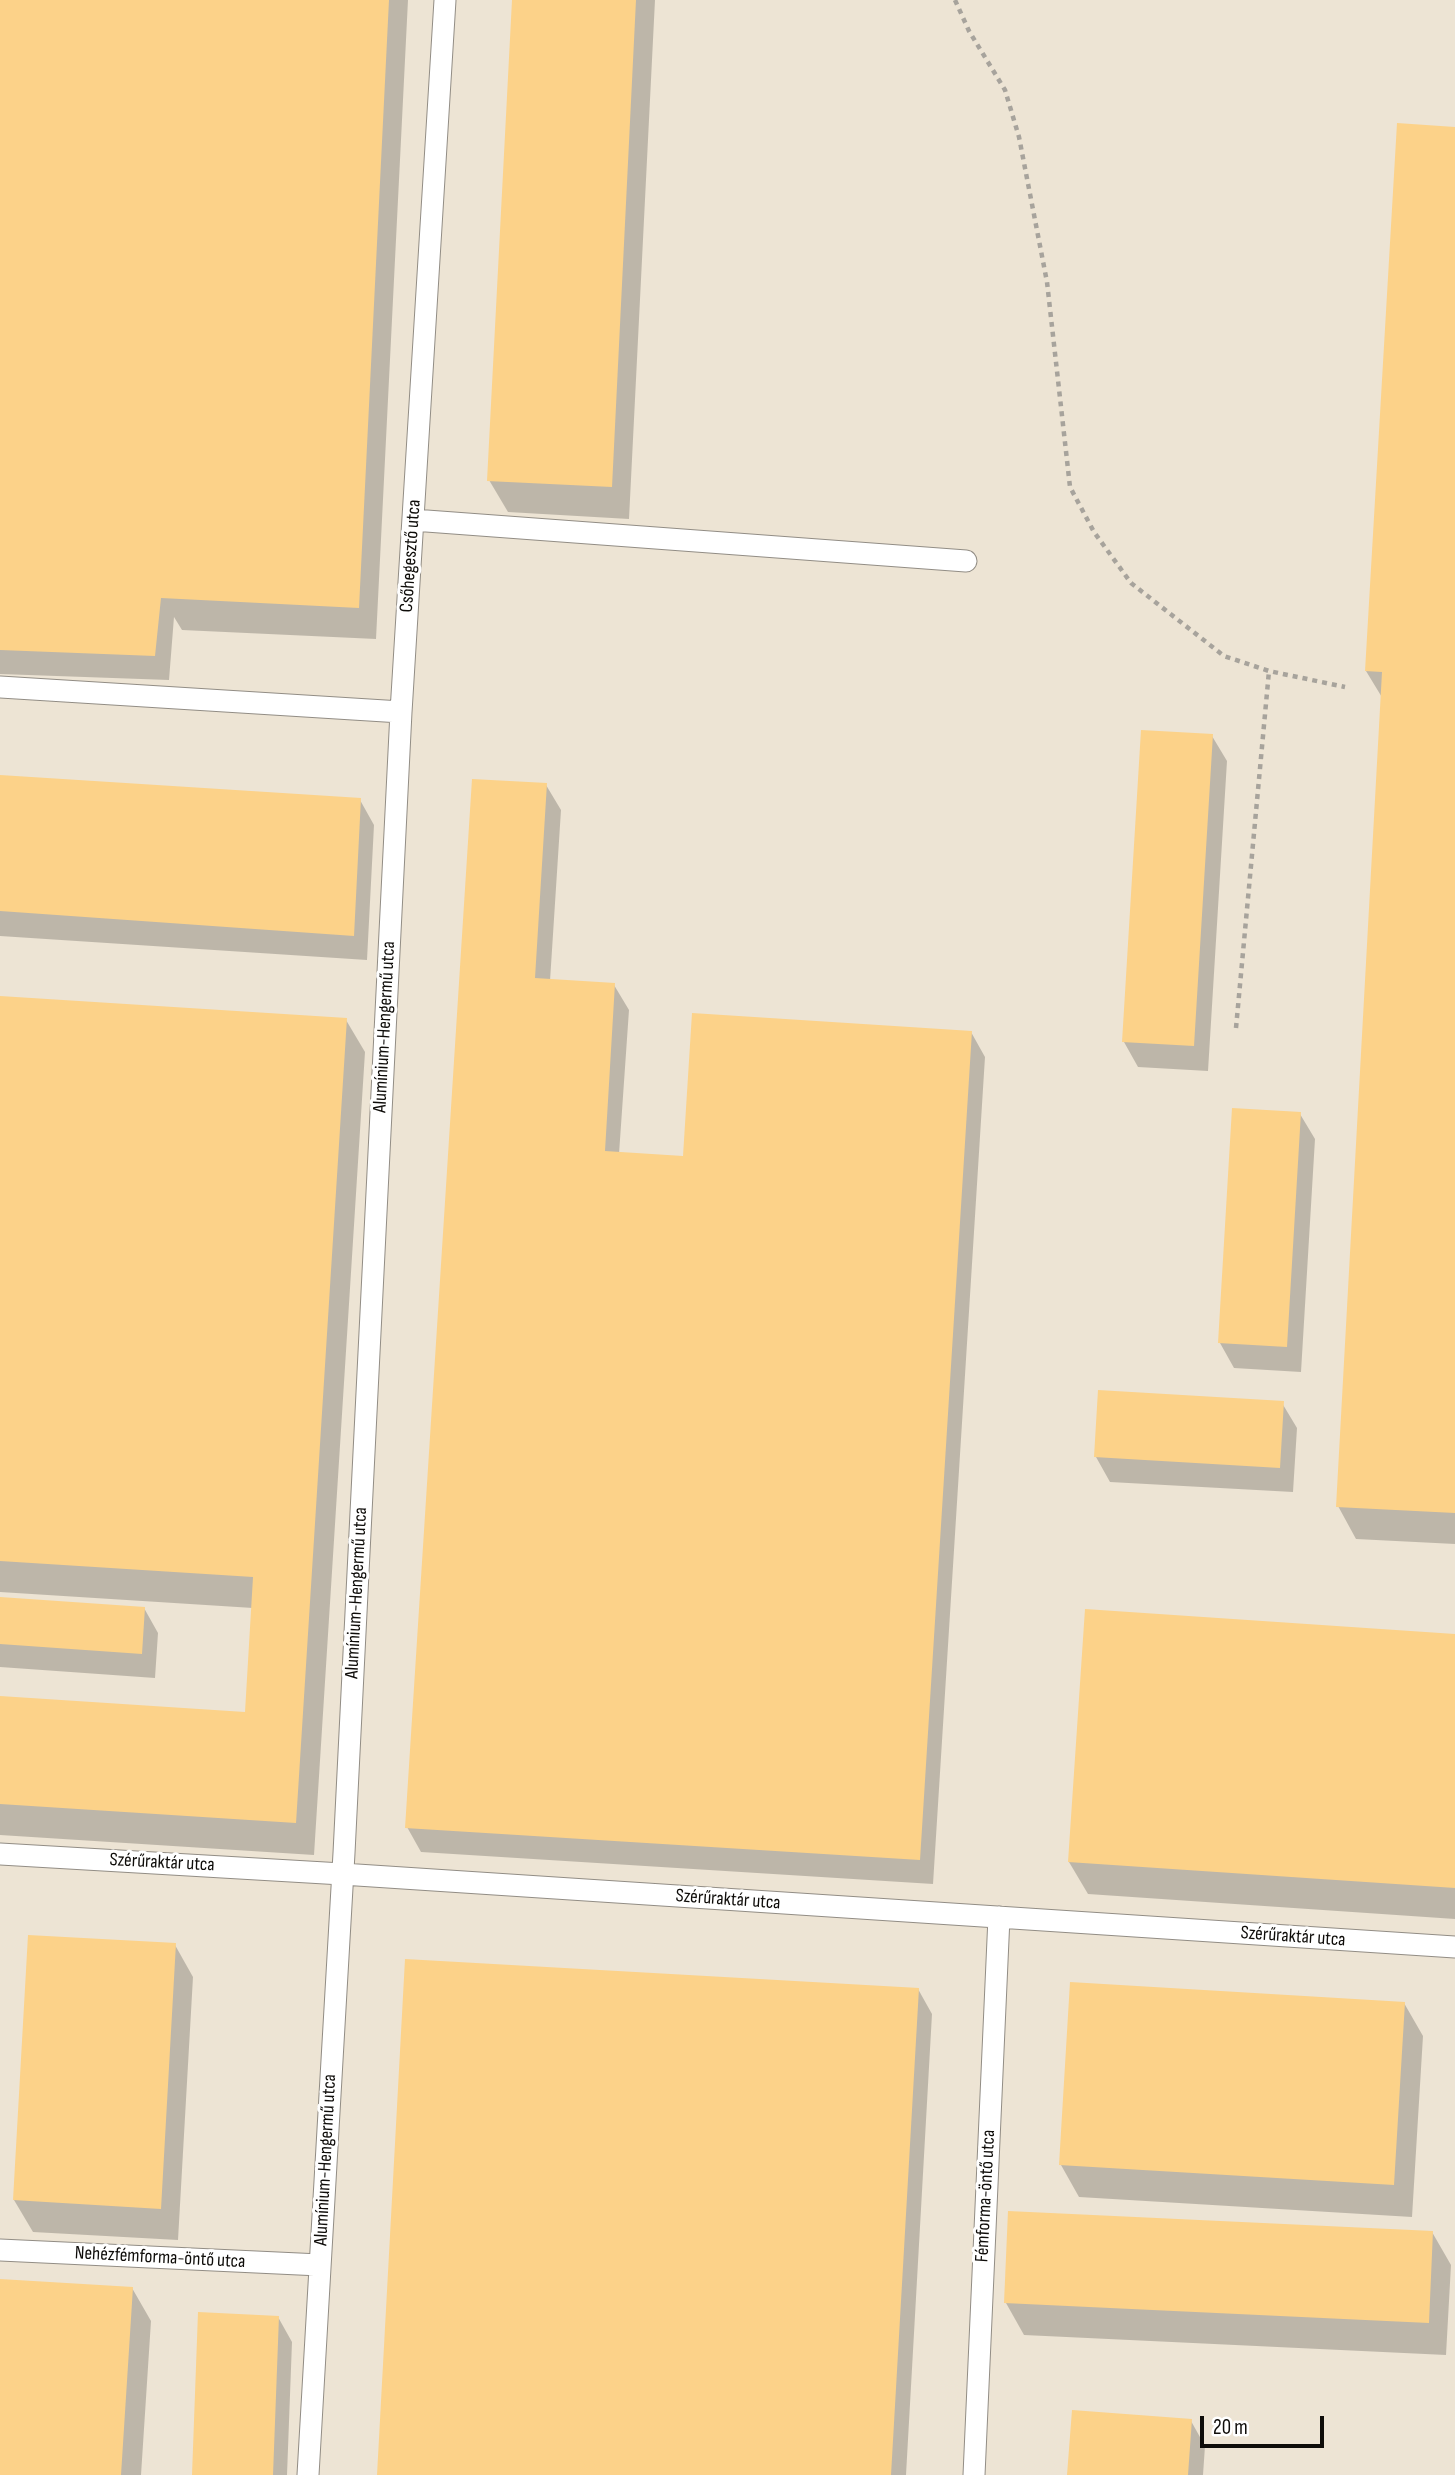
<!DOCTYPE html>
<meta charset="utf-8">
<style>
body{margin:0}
#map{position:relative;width:1455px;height:2475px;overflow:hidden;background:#f6f1e8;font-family:"Sofia Sans Condensed",sans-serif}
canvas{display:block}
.scale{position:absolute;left:1200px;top:2416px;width:124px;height:32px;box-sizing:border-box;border:4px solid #0e0c09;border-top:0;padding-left:9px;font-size:21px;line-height:24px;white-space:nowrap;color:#0e0c09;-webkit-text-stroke:5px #fff;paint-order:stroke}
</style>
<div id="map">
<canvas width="1455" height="2475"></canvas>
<div class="scale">20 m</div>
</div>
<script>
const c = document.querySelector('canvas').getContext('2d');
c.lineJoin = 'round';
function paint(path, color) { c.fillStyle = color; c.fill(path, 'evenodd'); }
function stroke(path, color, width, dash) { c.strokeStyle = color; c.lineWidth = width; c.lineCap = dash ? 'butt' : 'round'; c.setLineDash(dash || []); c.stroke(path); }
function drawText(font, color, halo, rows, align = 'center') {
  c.font = font + ' "Sofia Sans Condensed",sans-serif'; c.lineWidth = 6; c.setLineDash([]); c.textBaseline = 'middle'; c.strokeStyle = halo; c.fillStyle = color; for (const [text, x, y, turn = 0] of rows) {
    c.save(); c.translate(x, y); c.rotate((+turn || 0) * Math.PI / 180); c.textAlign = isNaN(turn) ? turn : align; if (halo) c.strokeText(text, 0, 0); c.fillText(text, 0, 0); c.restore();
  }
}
paint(new Path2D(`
 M 0,0 L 1455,0 L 1455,2475 L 0,2475 Z`), '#ede4d4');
paint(new Path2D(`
 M 0,0 L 408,0 L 376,639 L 182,630 L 174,617 L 169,680 L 0,674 Z
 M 514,0 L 655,0 L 629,519 L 508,512 L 489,480 Z
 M 1455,128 L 1455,1544 L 1356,1539 L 1338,1506 L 1383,699 L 1366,671 Z
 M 1212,736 L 1227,761 L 1208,1071 L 1138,1067 L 1124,1042 Z
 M 0,776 L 360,800 L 374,825 L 367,960 L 0,936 Z
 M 546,785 L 561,810 L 550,981 L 614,985 L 629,1010 L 619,1154 L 685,1158 L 971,1032 L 985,1057 L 933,1884 L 421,1852 L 407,1827 Z
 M 0,998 L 346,1020 L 365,1052 L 314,1855 L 0,1835 L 0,1698 L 247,1714 L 253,1608 L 0,1592 Z
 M 1300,1114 L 1315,1139 L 1301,1372 L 1234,1368 L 1220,1343 Z
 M 1282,1403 L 1297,1428 L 1293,1492 L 1110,1482 L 1096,1457 Z
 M 0,1599 L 144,1608 L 158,1633 L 155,1678 L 0,1667 Z
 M 1455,1636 L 1455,1919 L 1088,1894 L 1069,1862 Z
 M 175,1945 L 193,1977 L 178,2240 L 33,2232 L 14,2200 Z
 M 918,1989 L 932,2014 L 906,2475 L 378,2475 Z
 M 1404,2003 L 1423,2036 L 1412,2217 L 1079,2197 L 1061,2165 Z
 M 1432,2232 L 1451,2265 L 1446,2355 L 1024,2335 L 1006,2303 Z
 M 0,2280 L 132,2288 L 151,2321 L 141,2475 L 0,2475 Z
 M 278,2317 L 292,2342 L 287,2475 L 194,2475 Z
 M 1191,2421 L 1205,2446 L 1203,2475 L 1069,2475 Z`), '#0003');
paint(new Path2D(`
 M 0,0 L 389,0 L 359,608 L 161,598 L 155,656 L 0,650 Z
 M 512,0 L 636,0 L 612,487 L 487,481 Z
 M 1397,123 L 1455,127 L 1455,1513 L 1336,1507 L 1382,672 L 1365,671 Z
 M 1141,730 L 1213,734 L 1194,1046 L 1122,1042 Z
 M 0,775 L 361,798 L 354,936 L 0,911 Z
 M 472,779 L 547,783 L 535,978 L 615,983 L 605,1151 L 683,1156 L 692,1013 L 972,1031 L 920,1860 L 405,1828 Z
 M 0,996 L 347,1018 L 296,1823 L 0,1804 L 0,1696 L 245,1712 L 253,1577 L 0,1561 Z
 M 1232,1108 L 1301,1112 L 1287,1347 L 1218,1343 Z
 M 1098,1390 L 1284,1401 L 1280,1468 L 1094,1457 Z
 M 0,1597 L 145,1607 L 142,1654 L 0,1644 Z
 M 1085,1609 L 1455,1634 L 1455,1888 L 1068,1862 Z
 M 28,1935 L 176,1943 L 161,2209 L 13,2200 Z
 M 405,1959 L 919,1988 L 891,2475 L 377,2475 Z
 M 1070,1982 L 1405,2002 L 1394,2185 L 1059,2165 Z
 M 1008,2211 L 1433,2231 L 1429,2323 L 1004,2303 Z
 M 0,2279 L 133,2287 L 121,2475 L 0,2475 Z
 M 198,2312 L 279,2316 L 273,2475 L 192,2475 Z
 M 1072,2410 L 1192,2419 L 1188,2475 L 1067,2475 Z`), '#fcd289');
const lane = new Path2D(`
 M 413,520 L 966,561
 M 0,687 L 401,712 L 445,0
 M 0,1854 L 342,1874 L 1455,1947
 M 0,2250 L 320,2265
 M 308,2475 L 344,1853 L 401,712
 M 974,2475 L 999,1917`);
stroke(lane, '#928d85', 23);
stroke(new Path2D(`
 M 955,0 L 969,31 L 1005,90 L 1019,137 L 1047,282 L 1070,487 L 1094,532 L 1131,583 L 1224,656 L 1269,671 L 1345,687
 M 1236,1028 L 1269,671`), '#a7a39c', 4.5, [5, 5]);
stroke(lane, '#fff', 21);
drawText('19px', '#0e0c09', '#fff', [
 ["Csőhegesztő utca",411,556,-86],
 ["Alumínium-Hengermű utca",385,1027,-87],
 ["Alumínium-Hengermű utca",357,1593,-87],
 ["Szérűraktár utca",162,1863,3],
 ["Szérűraktár utca",728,1900,4],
 ["Szérűraktár utca",1293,1937,4],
 ["Alumínium-Hengermű utca",326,2160,-87],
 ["Fémforma-öntő utca",986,2196,-87],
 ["Nehézfémforma-öntő utca",160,2258,3]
]);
</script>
